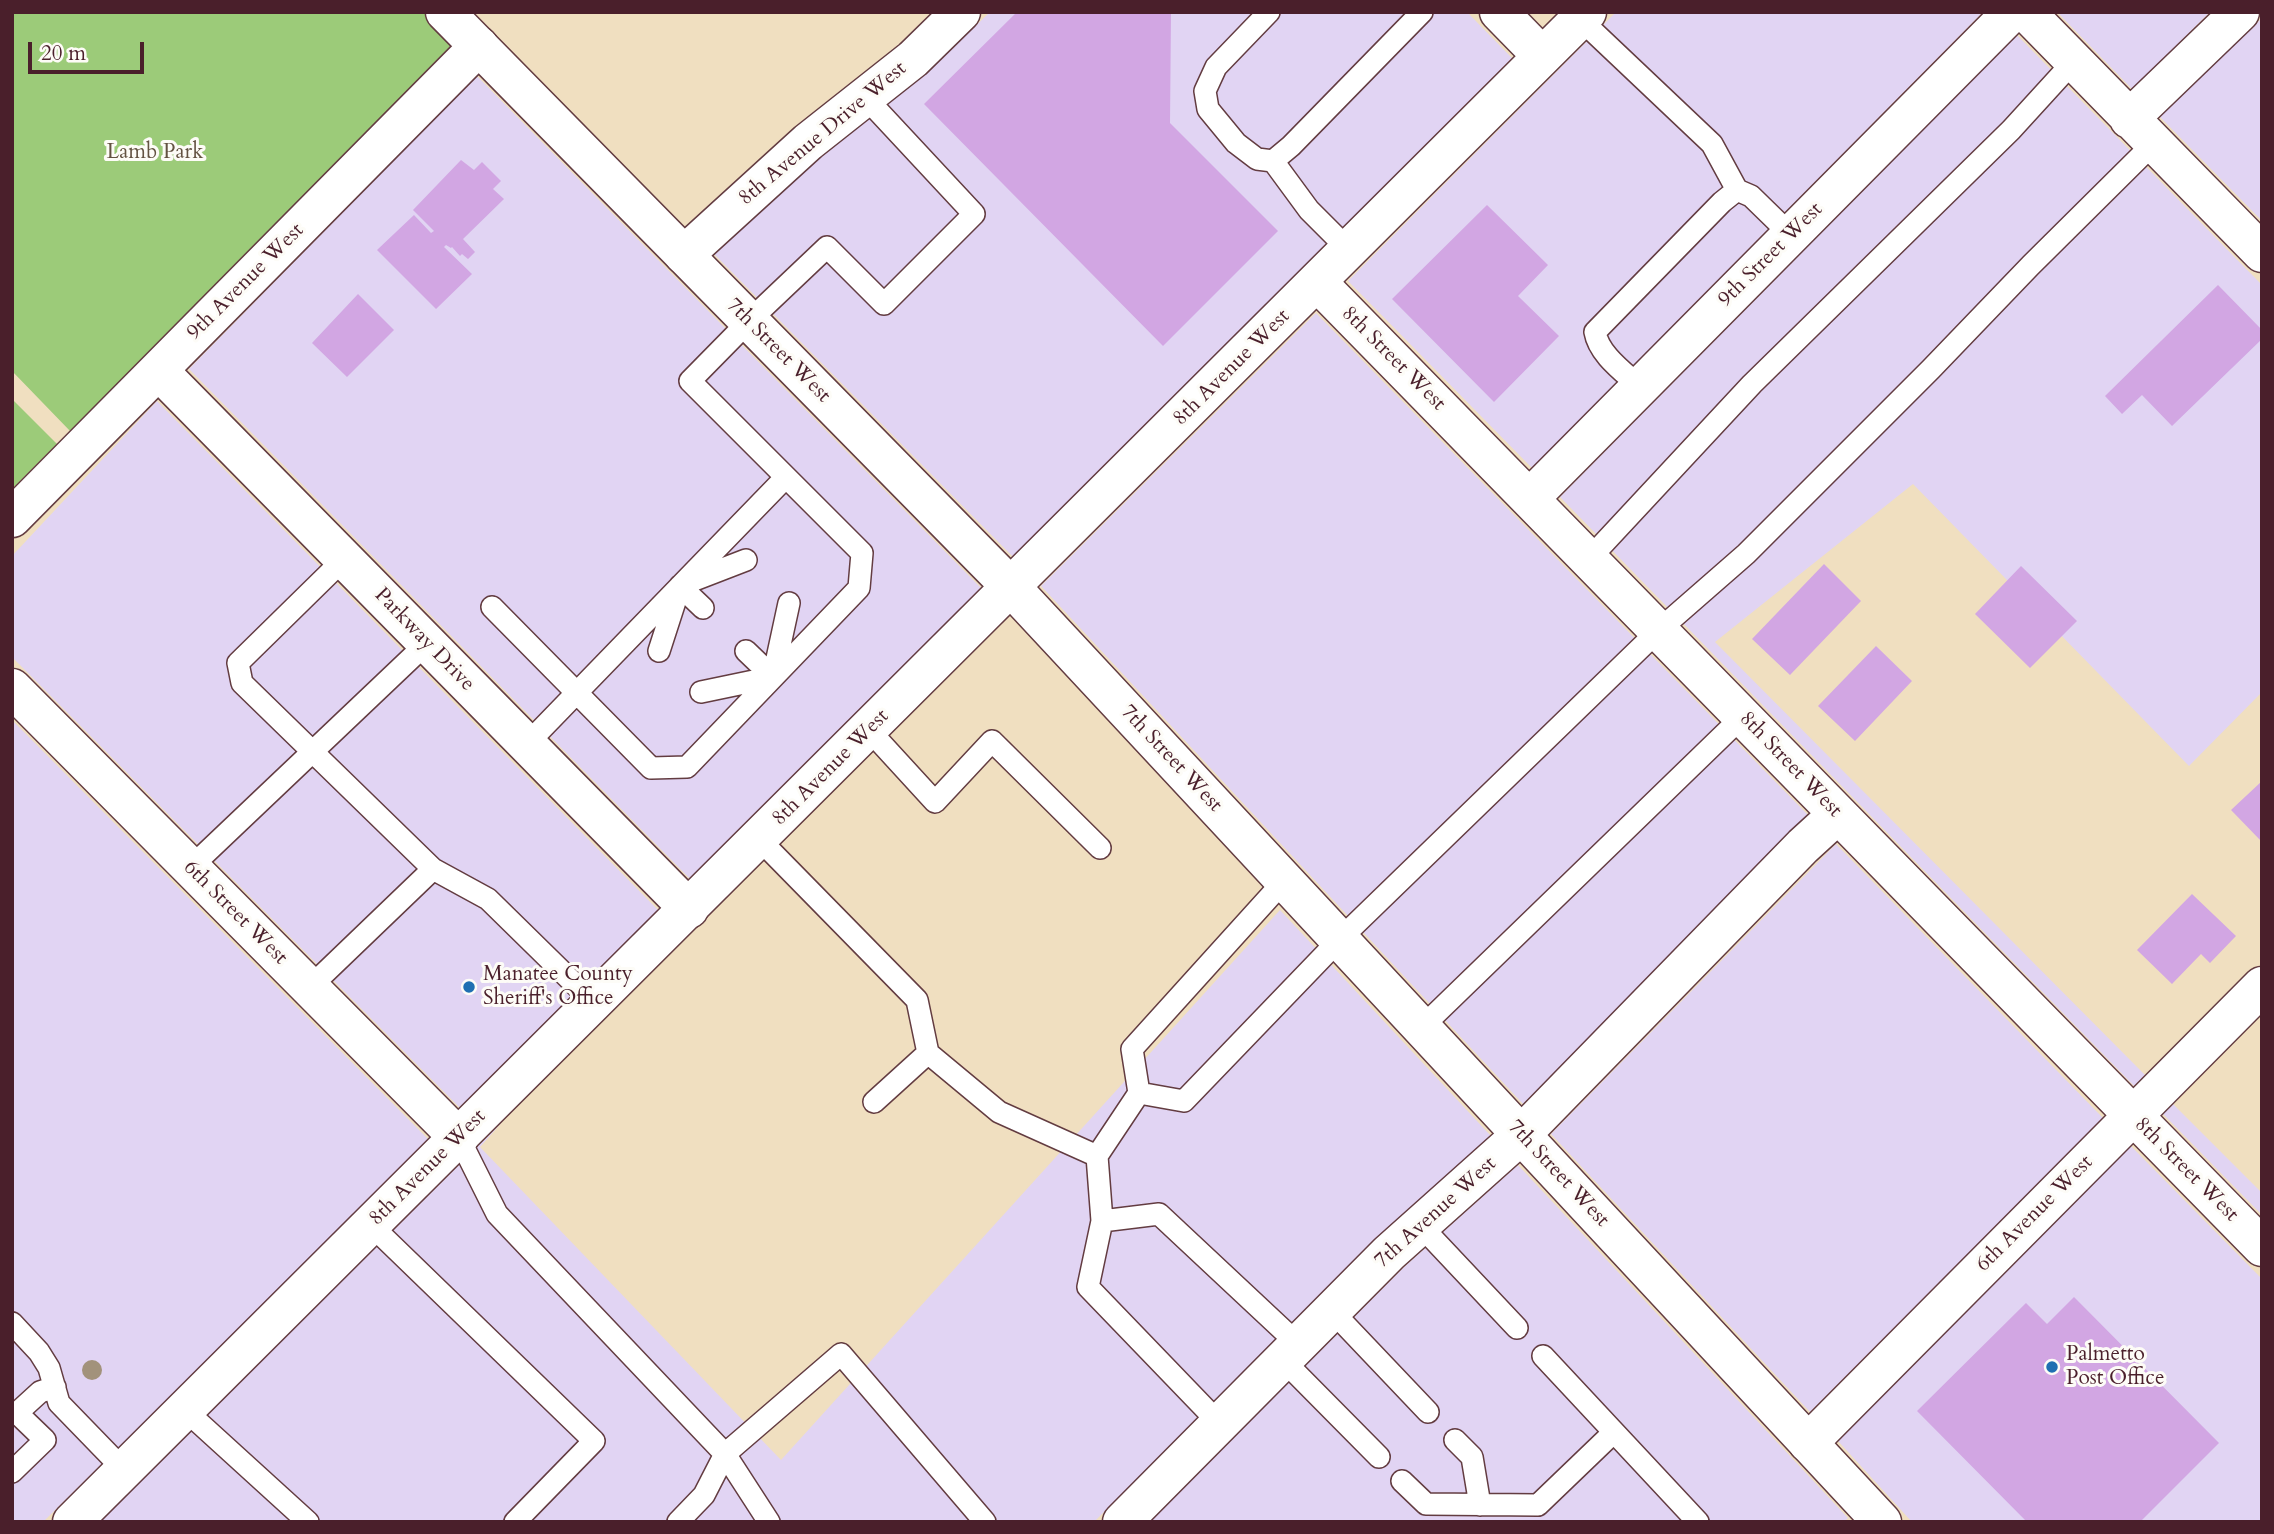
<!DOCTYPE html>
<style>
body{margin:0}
#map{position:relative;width:2274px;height:1534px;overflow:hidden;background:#f0dfc0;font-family:Cardo,serif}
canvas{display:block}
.frame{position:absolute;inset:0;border:14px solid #4a1f2b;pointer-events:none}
.scale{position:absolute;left:28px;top:42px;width:116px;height:32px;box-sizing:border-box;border:4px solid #4a1f2b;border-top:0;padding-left:9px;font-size:21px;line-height:24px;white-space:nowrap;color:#4a1f2b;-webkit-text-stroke:5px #fdfcf7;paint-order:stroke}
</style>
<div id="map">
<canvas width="2274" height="1534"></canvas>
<div class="frame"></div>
<div class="scale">20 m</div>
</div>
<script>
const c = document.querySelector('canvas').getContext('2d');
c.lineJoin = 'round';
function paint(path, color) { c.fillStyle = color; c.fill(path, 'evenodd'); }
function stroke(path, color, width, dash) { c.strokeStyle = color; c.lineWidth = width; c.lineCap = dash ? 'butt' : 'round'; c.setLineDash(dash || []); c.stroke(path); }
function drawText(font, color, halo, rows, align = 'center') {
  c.font = font + ' Cardo,serif'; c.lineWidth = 6; c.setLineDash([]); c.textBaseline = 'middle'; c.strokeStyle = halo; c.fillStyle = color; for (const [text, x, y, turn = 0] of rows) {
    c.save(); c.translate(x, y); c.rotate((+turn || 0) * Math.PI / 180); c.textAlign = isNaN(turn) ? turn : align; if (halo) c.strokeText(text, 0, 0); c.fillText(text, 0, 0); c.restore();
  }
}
paint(new Path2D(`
 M 990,12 L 1467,12 L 1512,58 L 1013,557 L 714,254 L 820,158 L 927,73 Z
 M 1616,12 L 1983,12 L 1532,468 L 1348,281 Z
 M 2057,12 L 2210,12 L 2132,89 Z
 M 2262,18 L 2262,221 L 2160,117 Z
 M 2017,35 L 2262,285 L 2262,692 L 2189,766 L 1913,484 L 1715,642 L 2145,1075 L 2134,1086 L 1560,497 Z
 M 477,76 L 982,589 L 690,879 L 189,369 Z
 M 1316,313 L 1808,815 L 1523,1104 L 1041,586 Z
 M 157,401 L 659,911 L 460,1108 L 12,657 L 12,556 Z
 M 12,720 L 429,1140 L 43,1522 L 12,1522 Z
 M 1836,844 L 2103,1118 L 1810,1412 L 1551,1134 Z
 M 1280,910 L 1491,1136 L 1375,1239 L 1094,1522 L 100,1522 L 503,1121 L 480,1147 L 781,1460 Z
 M 2173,1104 L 2262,1193 L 2262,1215 L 2163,1114 Z
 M 2131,1146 L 2262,1279 L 2262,1522 L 1912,1522 L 1838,1441 Z
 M 1518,1165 L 1848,1518 L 1844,1522 L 1150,1522 L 1403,1268 Z`), '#e1d4f3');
paint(new Path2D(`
 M 12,12 L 425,12 L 462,49 L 71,432 L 12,371 Z
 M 12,399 L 57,444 L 12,489 Z`), '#9ccb79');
paint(new Path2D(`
 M 1017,12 L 1171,12 L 1170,123 L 1278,231 L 1163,346 L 924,104 Z
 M 461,160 L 474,170 L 482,162 L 501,181 L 493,189 L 504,199 L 463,239 L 475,252 L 468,259 L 462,254 L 460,256 L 452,247 L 451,248 L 446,245 L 444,247 L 472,274 L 436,309 L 377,250 L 414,215 L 431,233 L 434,231 L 413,210 Z
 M 1487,205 L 1548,265 L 1518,296 L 1559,336 L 1494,402 L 1392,299 Z
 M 2218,285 L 2262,330 L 2262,339 L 2172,426 L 2142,395 L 2122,414 L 2105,396 Z
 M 358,294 L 394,330 L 347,377 L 312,343 Z
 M 1824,564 L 1861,601 L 1790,675 L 1752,639 Z
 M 2021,566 L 2077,621 L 2030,668 L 1975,614 Z
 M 1876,646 L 1912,681 L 1855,741 L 1818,706 Z
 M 2262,781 L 2262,842 L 2231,810 Z
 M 2192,894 L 2236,936 L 2210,963 L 2201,954 L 2172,984 L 2137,950 Z
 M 2074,1297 L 2219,1443 L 2140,1522 L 2027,1522 L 1917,1411 L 2026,1303 L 2047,1324 Z`), '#d2a6e3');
const service = new Path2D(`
 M 1269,12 L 1216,67 L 1205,91 L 1208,109 L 1236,143 L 1257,159 L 1273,161 L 1291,146 L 1422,12
 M 1580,19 L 1712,144 L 1737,190
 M 1273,161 L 1309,210 L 1350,251
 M 1640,387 C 1624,372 1599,355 1595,332 L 1722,202 L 1737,190 L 1751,196 L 1791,235
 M 1589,559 L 1752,384 L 2011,130 L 2074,61
 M 689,582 L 746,560
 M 492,607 L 651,768 L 687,767 L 859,588 L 862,553 L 690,381 L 749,321 L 827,247 L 884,304 L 974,214 L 865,97
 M 659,651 L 680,586 L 703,608
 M 746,651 L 773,677 L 789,603
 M 701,692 L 773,677
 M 869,730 L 935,802 L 992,741 L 1100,848
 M 526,745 L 786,477
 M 759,839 L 917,1000 L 928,1053 L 874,1102
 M 190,868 L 427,643
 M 433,869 L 488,899 L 594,1003
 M 1284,881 L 1132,1049 L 1139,1093 L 1184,1101 L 1339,940 L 1659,630 L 1746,554 L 1931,369 L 2031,265 L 2154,143
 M 309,988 L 433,869 L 242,683 L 238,663 L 344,559
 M 1421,1028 L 1743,716
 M 928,1053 L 999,1112 L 1097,1156
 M 459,1138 L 497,1214 L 725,1454 L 769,1522
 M 1102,1221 L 1097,1156 L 1139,1093
 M 371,1225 L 594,1441 L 515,1522
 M 1420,1225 L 1517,1328
 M 1332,1311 L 1428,1412
 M 12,1323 L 39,1352 L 49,1368 L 59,1403 L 124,1470
 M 1543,1356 L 1698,1522
 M 1283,1360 L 1379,1457
 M 185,1410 L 308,1522
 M 1220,1424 L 1088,1287 L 1102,1221 L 1159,1214 L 1299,1345
 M 1455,1440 L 1472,1457 L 1480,1505
 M 12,1472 L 45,1440 L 17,1413 L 40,1392 L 55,1387
 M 1402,1481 L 1426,1504 L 1538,1505 L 1614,1432
 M 678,1522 L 704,1495 L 725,1454 L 841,1354 L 985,1522`);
const minor = new Path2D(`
 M 1499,12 L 1542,56
 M 2026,12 L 2262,253
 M 2129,119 L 2240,12
 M 684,255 L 808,142 L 913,59 L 961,12
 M 1318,283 L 2262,1247
 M 159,371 L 689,909
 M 1530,498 L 2012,12
 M 12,518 L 479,46
 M 12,688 L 459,1138
 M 1808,1443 L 2262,986
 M 1122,1522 L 1389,1253 L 1521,1135 L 1803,846 L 1838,814`);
const tertiary = new Path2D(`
 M 445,12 L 1011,587 L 1882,1522`);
const primary = new Path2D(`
 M 72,1522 L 1587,12`);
stroke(service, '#633c41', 24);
stroke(minor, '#633c41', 41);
stroke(tertiary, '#633c41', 41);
stroke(primary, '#633c41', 41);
stroke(service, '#fff', 21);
stroke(minor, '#fff', 38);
stroke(tertiary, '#fff', 38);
stroke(primary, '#fff', 38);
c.fillStyle = '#a2927b';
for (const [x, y] of [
 [92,1370]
]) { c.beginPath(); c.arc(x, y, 10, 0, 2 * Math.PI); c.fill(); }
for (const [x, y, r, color] of [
 [469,987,7,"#1f6fb2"],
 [2052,1367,7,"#1f6fb2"]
]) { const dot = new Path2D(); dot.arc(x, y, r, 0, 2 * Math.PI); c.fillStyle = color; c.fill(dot); stroke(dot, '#fdfcf7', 2.5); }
drawText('21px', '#4a1f2b', '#fdfcf7', [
 ["8th Avenue Drive West",823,134,-40],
 ["9th Street West",1771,255,-45],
 ["9th Avenue West",246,282,-45],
 ["7th Street West",778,351,45],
 ["8th Street West",1393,359,45],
 ["8th Avenue West",1232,368,-45],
 ["Parkway Drive",424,640,46],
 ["7th Street West",1171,759,47],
 ["8th Street West",1790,765,46],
 ["8th Avenue West",831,768,-45],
 ["6th Street West",235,913,45],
 ["8th Avenue West",428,1168,-45],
 ["8th Street West",2186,1170,45],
 ["7th Street West",1558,1174,47],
 ["7th Avenue West",1436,1213,-42],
 ["6th Avenue West",2035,1214,-45]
]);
drawText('21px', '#635342', '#fdfcf7', [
 ["Lamb Park",155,153]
]);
drawText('21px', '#4a1f2b', '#fdfcf7', [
 ["Manatee County",483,975],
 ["Sheriff's Office",483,999],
 ["Palmetto",2066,1355],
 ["Post Office",2066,1379]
], 'left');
</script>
